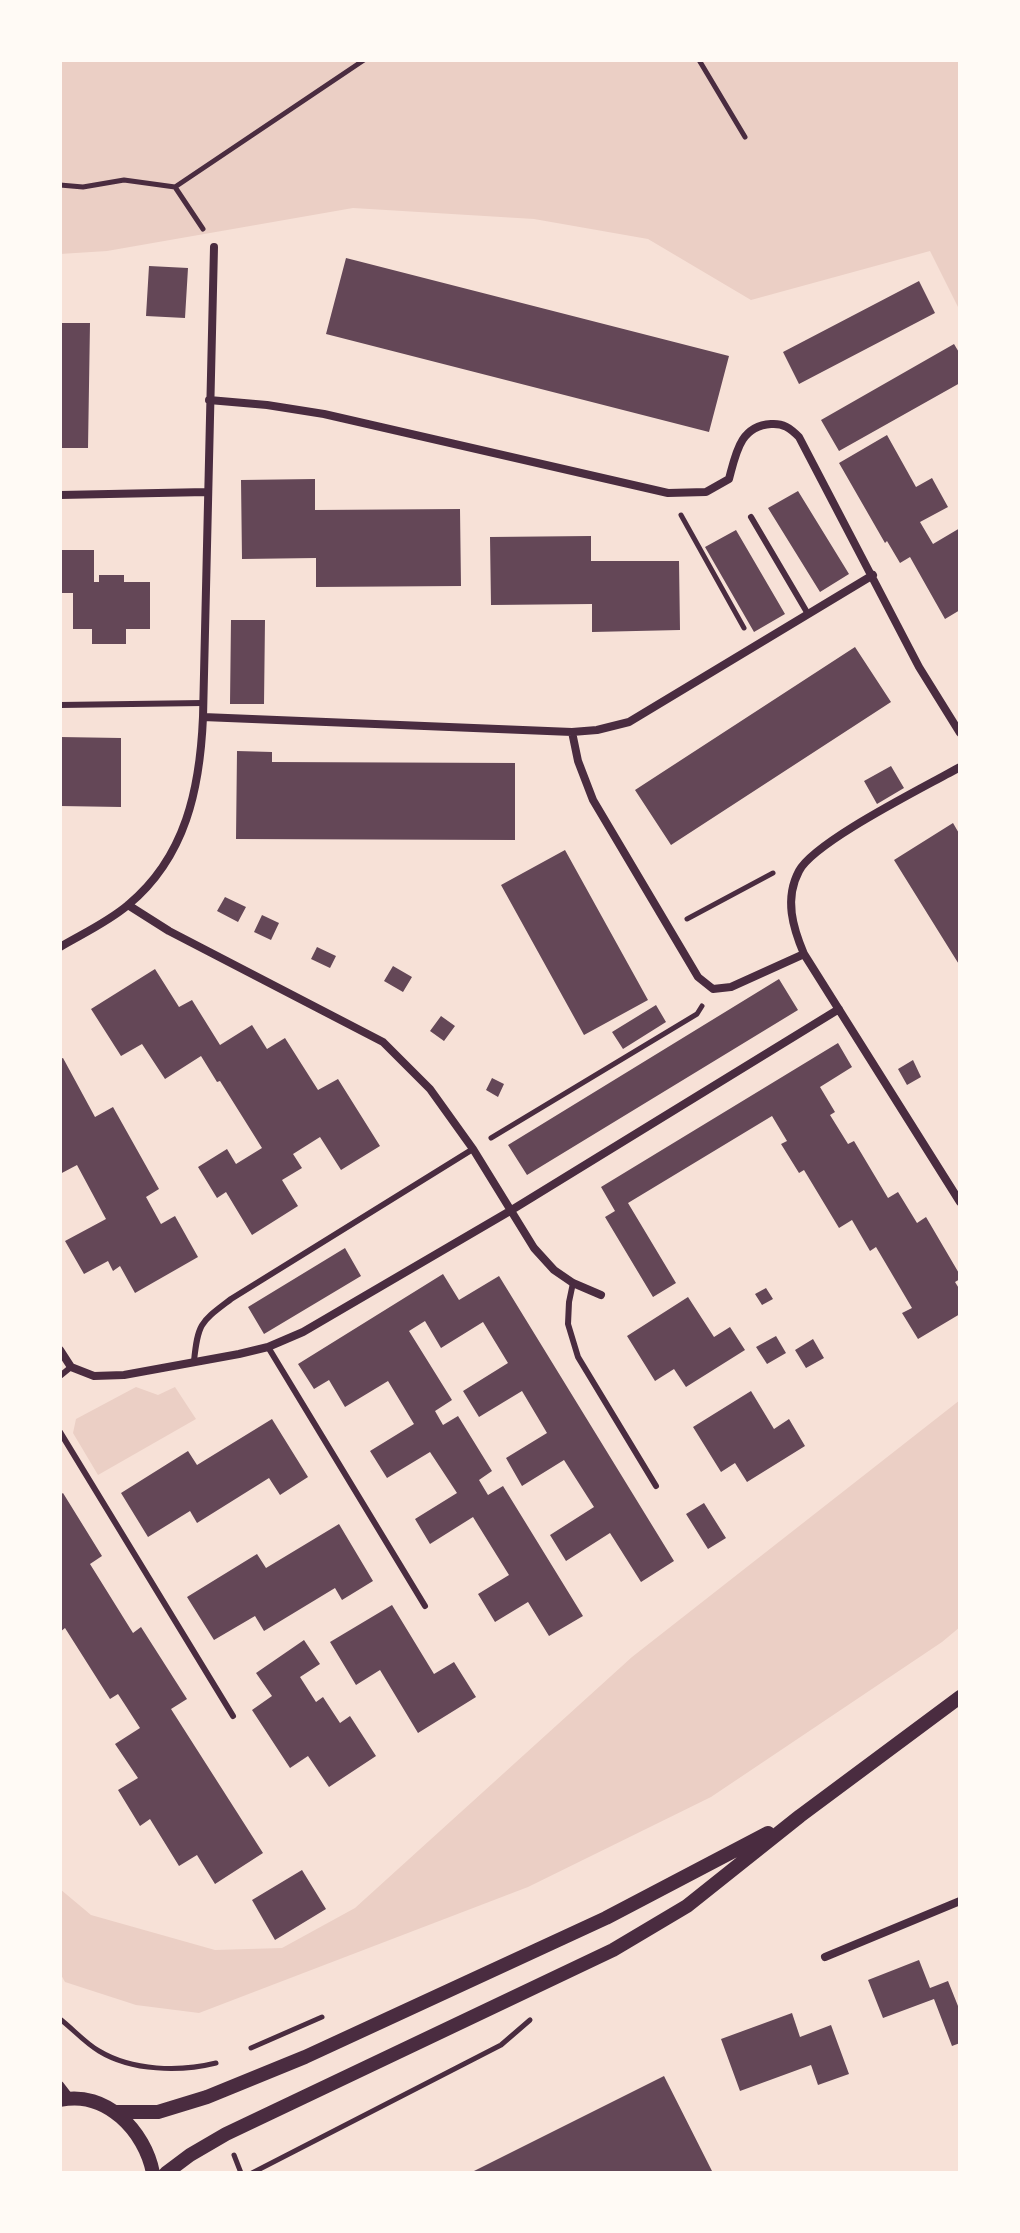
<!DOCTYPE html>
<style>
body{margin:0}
#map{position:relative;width:1020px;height:2233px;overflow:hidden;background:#f7e1d7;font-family:"Exo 2",sans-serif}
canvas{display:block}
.frame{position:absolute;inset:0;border:62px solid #fffaf5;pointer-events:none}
</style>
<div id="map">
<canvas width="1020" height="2233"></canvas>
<div class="frame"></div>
</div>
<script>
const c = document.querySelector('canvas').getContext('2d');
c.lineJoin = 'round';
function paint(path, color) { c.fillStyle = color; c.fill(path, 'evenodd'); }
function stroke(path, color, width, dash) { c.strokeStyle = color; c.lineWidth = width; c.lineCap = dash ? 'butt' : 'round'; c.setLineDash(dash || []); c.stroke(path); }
paint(new Path2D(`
 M 60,60 L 960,60 L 960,311 L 930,251 L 751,300 L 648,239 L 534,219 L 353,208 L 107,251 L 60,254 Z
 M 136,1387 L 158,1395 L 175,1387 L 196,1419 L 98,1475 L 73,1433 L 76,1419 Z
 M 960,1400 L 960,1627 L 942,1642 L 711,1797 L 528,1887 L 199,2013 L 136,2005 L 65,1982 L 60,1973 L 60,1889 L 91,1915 L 215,1950 L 282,1948 L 355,1908 L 632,1657 Z`), '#ebcfc5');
paint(new Path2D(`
 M 346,258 L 729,356 L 709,432 L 326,334 Z
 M 149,266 L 188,268 L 185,318 L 146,316 Z
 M 919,281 L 935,313 L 799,384 L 783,352 Z
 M 60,323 L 90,323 L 88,448 L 60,448 Z
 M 954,344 L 960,354 L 960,383 L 839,451 L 821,420 Z
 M 887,435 L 916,487 L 932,478 L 948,507 L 920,522 L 933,544 L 960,528 L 960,610 L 945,619 L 910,557 L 900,563 L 887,541 L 885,543 L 839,463 Z
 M 315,479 L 315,510 L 460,509 L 461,586 L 316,587 L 316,558 L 242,559 L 241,480 Z
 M 798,491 L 849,574 L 820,592 L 768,508 Z
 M 736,530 L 785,614 L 754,632 L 705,547 Z
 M 591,536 L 591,561 L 679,561 L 680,630 L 592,632 L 592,604 L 491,605 L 490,537 Z
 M 60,550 L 94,550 L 94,582 L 99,582 L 99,575 L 124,575 L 124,582 L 150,582 L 150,629 L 126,629 L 126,644 L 92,644 L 92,629 L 73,629 L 73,593 L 60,593 Z
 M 231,620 L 265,620 L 264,704 L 230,704 Z
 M 855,647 L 891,702 L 671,845 L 635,790 Z
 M 60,737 L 121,738 L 121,807 L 60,806 Z
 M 237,751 L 272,752 L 272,762 L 515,763 L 515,840 L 236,839 Z
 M 891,766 L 904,788 L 877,804 L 864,781 Z
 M 953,823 L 960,835 L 960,966 L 894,860 Z
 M 565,850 L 648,1000 L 584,1035 L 501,885 Z
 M 225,897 L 246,907 L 238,922 L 217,911 Z
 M 262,915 L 279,923 L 271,940 L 254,932 Z
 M 317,947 L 336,956 L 330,968 L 311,959 Z
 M 393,966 L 412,977 L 403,992 L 384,981 Z
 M 155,969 L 179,1007 L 192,1000 L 220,1045 L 252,1025 L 267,1049 L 285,1038 L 318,1090 L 338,1079 L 380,1146 L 341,1170 L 320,1137 L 293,1154 L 302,1168 L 282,1180 L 298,1206 L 252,1235 L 226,1192 L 217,1198 L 198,1167 L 227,1149 L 236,1164 L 262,1148 L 220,1081 L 217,1082 L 201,1056 L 165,1079 L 142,1044 L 121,1056 L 91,1009 Z
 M 779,979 L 798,1010 L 527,1175 L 508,1145 Z
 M 656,1005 L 666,1022 L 623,1049 L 612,1032 Z
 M 441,1016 L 455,1026 L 444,1041 L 430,1031 Z
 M 838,1043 L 852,1067 L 820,1087 L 835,1112 L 830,1115 L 848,1144 L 854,1141 L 888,1198 L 898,1192 L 917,1223 L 926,1217 L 960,1275 L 960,1279 L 955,1282 L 960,1290 L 960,1314 L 918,1339 L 902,1313 L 912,1308 L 876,1247 L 870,1251 L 852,1220 L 839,1228 L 804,1170 L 799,1173 L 781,1144 L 787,1141 L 772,1116 L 628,1203 L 676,1283 L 653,1297 L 605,1217 L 615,1211 L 601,1187 Z
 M 63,1058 L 95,1117 L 113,1107 L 159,1189 L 146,1197 L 161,1224 L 175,1216 L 198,1257 L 135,1293 L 120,1266 L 113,1271 L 108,1261 L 84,1274 L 65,1241 L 106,1219 L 77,1165 L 60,1174 L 60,1059 Z
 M 913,1060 L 921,1077 L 907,1085 L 898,1069 Z
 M 492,1078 L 504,1084 L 498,1097 L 486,1090 Z
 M 345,1248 L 361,1276 L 264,1334 L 248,1307 Z
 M 443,1274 L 459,1300 L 499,1276 L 674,1561 L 641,1582 L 610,1533 L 566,1561 L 550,1535 L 594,1507 L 564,1460 L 522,1486 L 506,1458 L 547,1433 L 522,1391 L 479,1417 L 463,1391 L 508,1363 L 483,1322 L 441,1348 L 425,1321 L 409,1331 L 452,1400 L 435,1411 L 443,1425 L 458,1416 L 492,1471 L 479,1480 L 488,1495 L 503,1486 L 583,1616 L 549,1636 L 528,1602 L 495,1622 L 478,1594 L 509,1575 L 473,1517 L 430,1544 L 415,1519 L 457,1493 L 430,1452 L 387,1478 L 370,1451 L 414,1424 L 388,1381 L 345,1407 L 329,1380 L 314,1389 L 298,1364 Z
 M 766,1288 L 773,1299 L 762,1305 L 755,1294 Z
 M 688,1297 L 714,1337 L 730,1327 L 745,1350 L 686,1387 L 674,1369 L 655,1381 L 627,1336 Z
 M 776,1336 L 786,1353 L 767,1364 L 756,1347 Z
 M 813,1339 L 824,1358 L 806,1368 L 795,1350 Z
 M 751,1391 L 774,1429 L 789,1419 L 805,1446 L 747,1482 L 735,1463 L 721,1472 L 693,1427 Z
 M 272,1419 L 308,1477 L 280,1495 L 269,1478 L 197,1523 L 190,1511 L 148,1537 L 121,1493 L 188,1451 L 197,1465 Z
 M 63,1493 L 102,1556 L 90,1564 L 133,1633 L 141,1627 L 187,1699 L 171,1709 L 263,1853 L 215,1884 L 197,1855 L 179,1866 L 150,1819 L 140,1826 L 118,1790 L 138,1778 L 115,1744 L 140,1728 L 118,1694 L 110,1699 L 65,1628 L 60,1632 L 60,1495 Z
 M 704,1503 L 726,1538 L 708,1549 L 686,1514 Z
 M 339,1524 L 373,1581 L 342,1600 L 335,1588 L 264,1631 L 255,1616 L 214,1640 L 187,1597 L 257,1554 L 266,1568 Z
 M 392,1605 L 434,1674 L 454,1662 L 476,1697 L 418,1733 L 380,1670 L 356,1685 L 330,1642 Z
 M 304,1640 L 320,1664 L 300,1677 L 316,1702 L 323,1697 L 340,1723 L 350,1716 L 376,1756 L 329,1787 L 308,1756 L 290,1768 L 252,1710 L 272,1696 L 256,1673 Z
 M 302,1870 L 326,1909 L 275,1940 L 252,1900 Z
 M 919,1960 L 930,1988 L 948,1981 L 960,2011 L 960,2043 L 952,2046 L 934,1999 L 883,2018 L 868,1980 Z
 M 792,2013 L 800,2037 L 831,2025 L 849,2074 L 818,2085 L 811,2065 L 740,2091 L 721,2039 Z
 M 664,2076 L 713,2173 L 470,2173 Z`), '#644757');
stroke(new Path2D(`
 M 699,60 L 745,137
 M 60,185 L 83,187 L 124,180 L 175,187 L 203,229
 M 175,187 L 364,60
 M 681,515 L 744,628
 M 687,919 L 773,873
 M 491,1138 L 697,1014 L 702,1006
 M 60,2019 C 73,2029 85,2043 99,2051 C 132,2071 180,2072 216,2063
 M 251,2048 L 322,2017
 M 234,2155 L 241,2173
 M 252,2173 L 501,2045 L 530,2020`), '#4a2c40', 5);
stroke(new Path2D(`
 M 751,517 L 808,614
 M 60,705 L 203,703
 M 573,1283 L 569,1302 L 568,1324 L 578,1357 L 656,1486
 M 268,1347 L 425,1606
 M 194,1361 C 198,1322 201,1322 231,1299 L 473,1149
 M 60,1376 L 71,1367
 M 60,1432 L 233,1716`), '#4a2c40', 6);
stroke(new Path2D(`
 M 209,400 L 267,405 L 324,414 L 668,493 L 706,492 L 729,479 C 736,453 740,426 771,424 C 783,423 790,428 799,437 L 919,667 L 960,733
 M 60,495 L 207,492
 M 203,717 L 572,732 L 597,730 L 629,722 L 873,575
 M 572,732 L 578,761 L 593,800 L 698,977 L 713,989 L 731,987 L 804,954
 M 960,767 C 925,787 815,841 799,871 C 784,899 793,928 804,954 L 960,1202
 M 128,905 L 169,931 L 383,1042 L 430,1089 L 473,1149 L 534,1248 L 554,1270 L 573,1283 L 601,1295
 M 60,947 C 82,934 108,922 128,905 C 186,857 200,788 203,717 L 214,247
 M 60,1350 L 71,1367 L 94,1376 L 124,1375 L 239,1354 L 268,1347 L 303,1332 L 510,1211 L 839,1009
 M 825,1957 L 960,1901
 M 60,2085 L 70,2098`), '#4a2c40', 8);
stroke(new Path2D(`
 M 60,2100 C 106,2090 145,2131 153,2173
 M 116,2112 L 158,2112 L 207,2097 L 305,2057 L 606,1918 L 768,1833
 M 166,2173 L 190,2155 L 226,2134 L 613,1950 L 687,1906 L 800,1816 L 960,1697`), '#4a2c40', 14);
</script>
